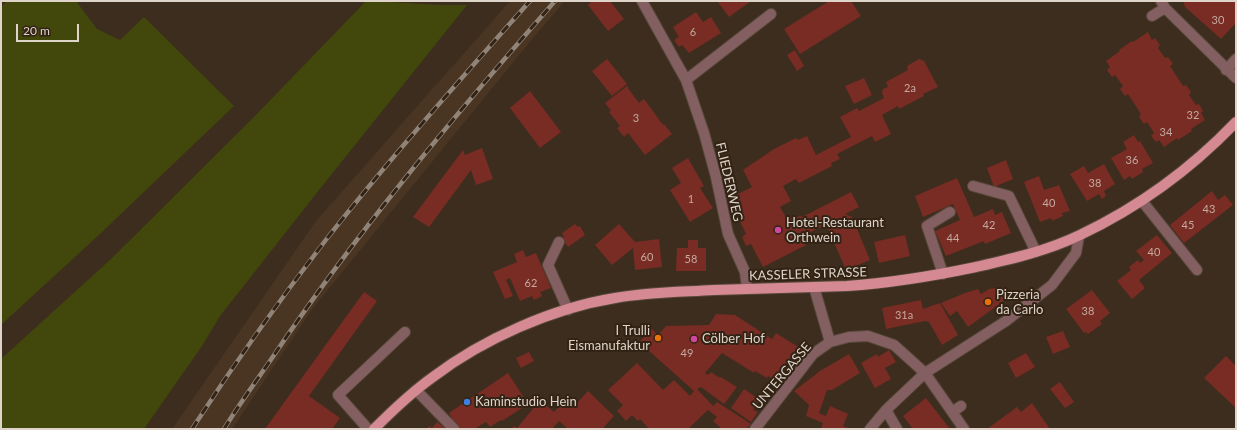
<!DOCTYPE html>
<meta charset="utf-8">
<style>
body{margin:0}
#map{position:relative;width:1237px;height:430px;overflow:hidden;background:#3d2d1e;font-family:Lato,sans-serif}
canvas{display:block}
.frame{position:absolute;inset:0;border:2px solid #ded4ca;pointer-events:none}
.scale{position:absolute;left:16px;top:24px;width:63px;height:18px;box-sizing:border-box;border:2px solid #ded4ca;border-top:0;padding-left:5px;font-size:12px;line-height:14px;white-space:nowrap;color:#ded4ca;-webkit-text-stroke:3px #322315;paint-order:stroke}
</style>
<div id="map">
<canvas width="1237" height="430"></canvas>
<div class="frame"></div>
<div class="scale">20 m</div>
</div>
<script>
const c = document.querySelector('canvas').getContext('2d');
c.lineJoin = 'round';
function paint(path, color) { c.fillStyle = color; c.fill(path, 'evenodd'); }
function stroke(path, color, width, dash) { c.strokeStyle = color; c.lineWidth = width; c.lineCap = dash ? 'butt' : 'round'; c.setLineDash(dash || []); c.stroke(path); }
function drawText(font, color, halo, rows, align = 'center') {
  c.font = font + ' Lato,sans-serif'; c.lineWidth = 4; c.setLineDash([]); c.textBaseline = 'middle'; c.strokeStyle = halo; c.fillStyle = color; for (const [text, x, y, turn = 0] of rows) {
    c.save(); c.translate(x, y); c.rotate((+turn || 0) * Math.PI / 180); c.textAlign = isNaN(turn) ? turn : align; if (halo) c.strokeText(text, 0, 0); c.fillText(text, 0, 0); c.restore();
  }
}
paint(new Path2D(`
 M 510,1 L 565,1 L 533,38 L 313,308 L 232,429 L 172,429 L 316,221 Z`), '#4a3522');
paint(new Path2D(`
 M 7,1 L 76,1 L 97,29 L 120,40 L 144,17 L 234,106 L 101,233 L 1,325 L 1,7 Z
 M 366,1 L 442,5 L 467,5 L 319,190 L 220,316 L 202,346 L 144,429 L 1,429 L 1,359 L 111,259 L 253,118 Z`), '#42470c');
paint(new Path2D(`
 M 592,1 L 610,1 L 624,19 L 608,31 L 588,5 Z
 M 717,1 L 751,1 L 729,17 Z
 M 829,1 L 851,1 L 861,16 L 800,54 L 784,29 Z
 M 1183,1 L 1236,1 L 1236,23 L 1221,39 L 1185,7 Z
 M 696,12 L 703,22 L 711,17 L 721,33 L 689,53 L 682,45 L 679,47 L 674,40 L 679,37 L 673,27 Z
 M 1148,32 L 1152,40 L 1155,38 L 1160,45 L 1158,48 L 1165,58 L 1168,57 L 1173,64 L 1170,66 L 1183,86 L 1186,85 L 1191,92 L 1189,95 L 1196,105 L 1199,104 L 1203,111 L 1201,113 L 1205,120 L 1191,129 L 1192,131 L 1178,140 L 1177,138 L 1164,147 L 1159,140 L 1156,142 L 1151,136 L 1154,133 L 1147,122 L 1144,124 L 1139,117 L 1141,114 L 1128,94 L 1125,96 L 1120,89 L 1123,86 L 1115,75 L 1112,77 L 1107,70 L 1110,67 L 1106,61 L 1120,51 L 1119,50 L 1132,41 L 1133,42 Z
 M 795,50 L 804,66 L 797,71 L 787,55 Z
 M 607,59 L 627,84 L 612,96 L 592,71 Z
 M 919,59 L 924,61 L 938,87 L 923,94 L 924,96 L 899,109 L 898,106 L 882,115 L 891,134 L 875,142 L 872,136 L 837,154 L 840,159 L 831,163 L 832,166 L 799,183 L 796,179 L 783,186 L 791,201 L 780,207 L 787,219 L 795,215 L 797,217 L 801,216 L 802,217 L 851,192 L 859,207 L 845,214 L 852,217 L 870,260 L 846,270 L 826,224 L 809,233 L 811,236 L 803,240 L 806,245 L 763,267 L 751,244 L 746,246 L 742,237 L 746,234 L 731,203 L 730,198 L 752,187 L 743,170 L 774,149 L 796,138 L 798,140 L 807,136 L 816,155 L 851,137 L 840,117 L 857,108 L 859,111 L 884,98 L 882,93 L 883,89 L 888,87 L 886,82 L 908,70 L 907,66 Z
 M 864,78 L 872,95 L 854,104 L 845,86 Z
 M 627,86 L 629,88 L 628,88 L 639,103 L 644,99 L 663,125 L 664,124 L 672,134 L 645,155 L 628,133 L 624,137 L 617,128 L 620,126 L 609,112 L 611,111 L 605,103 Z
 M 530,91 L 561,132 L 540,148 L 510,108 Z
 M 1134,135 L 1138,142 L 1140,141 L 1153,163 L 1142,169 L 1143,172 L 1132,179 L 1130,176 L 1124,180 L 1111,158 L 1127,149 L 1123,142 Z
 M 482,148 L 493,179 L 476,185 L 471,170 L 429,227 L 413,217 L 463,150 L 465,155 Z
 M 688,158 L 704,186 L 700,188 L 713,208 L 690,222 L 670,190 L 681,183 L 672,168 Z
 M 1006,160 L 1013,179 L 994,187 L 987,168 Z
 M 1104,164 L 1115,184 L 1104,191 L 1106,196 L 1102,199 L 1099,194 L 1087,201 L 1070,174 L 1084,166 L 1088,173 Z
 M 1039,176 L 1044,190 L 1059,185 L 1070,211 L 1062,213 L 1063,216 L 1052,221 L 1051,218 L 1040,222 L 1024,182 Z
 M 957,178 L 974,217 L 993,209 L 995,215 L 1002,212 L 1011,233 L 985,244 L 984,241 L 946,256 L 935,231 L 960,220 L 953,204 L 923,217 L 915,196 Z
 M 1212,191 L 1218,200 L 1225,195 L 1233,205 L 1184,243 L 1170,225 Z
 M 575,224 L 578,227 L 580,226 L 585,235 L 568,247 L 562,238 L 564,238 L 562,233 Z
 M 619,224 L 635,242 L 659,239 L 662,267 L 635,270 L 633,248 L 612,265 L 595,245 Z
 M 905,235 L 910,256 L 879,263 L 874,242 Z
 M 1157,235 L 1172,253 L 1139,280 L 1145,288 L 1132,299 L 1117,281 L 1131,270 L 1129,267 L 1138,260 L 1140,263 L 1144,260 L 1136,251 Z
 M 688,240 L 698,240 L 698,248 L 706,248 L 706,271 L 676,271 L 677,248 L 688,248 Z
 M 523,250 L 526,257 L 536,253 L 551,288 L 540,292 L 542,296 L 534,300 L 532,296 L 520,301 L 510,278 L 506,280 L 513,296 L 505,299 L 493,272 L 517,262 L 514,254 Z
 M 1003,287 L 1009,297 L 968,327 L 957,311 L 950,316 L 941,303 L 965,293 L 978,289 L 981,294 L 989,289 Z
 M 1092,290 L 1110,313 L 1100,321 L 1102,324 L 1088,334 L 1086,332 L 1084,333 L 1066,309 Z
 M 364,292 L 377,301 L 309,396 L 340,418 L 332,429 L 265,429 L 327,343 Z
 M 921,300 L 923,309 L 940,303 L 958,335 L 942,345 L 929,322 L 925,321 L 886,329 L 882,308 Z
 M 716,314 L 735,315 L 772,339 L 776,333 L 803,350 L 781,384 L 768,376 L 767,378 L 755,371 L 754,373 L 722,353 L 705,373 L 708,375 L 711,372 L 720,378 L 721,377 L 737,387 L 724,404 L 701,387 L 697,389 L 713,406 L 717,402 L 751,424 L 746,429 L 722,429 L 713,421 L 717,417 L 708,410 L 688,429 L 649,429 L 640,419 L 638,421 L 632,415 L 626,421 L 617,411 L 623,405 L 608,390 L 637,363 L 663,390 L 674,380 L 690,396 L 694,391 L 639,342 L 652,329 L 658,335 L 666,326 L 709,325 Z
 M 1063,331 L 1070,347 L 1053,354 L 1046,337 Z
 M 889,350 L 896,362 L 885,368 L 891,379 L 875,388 L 861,363 L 877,354 L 878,357 Z
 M 529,352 L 534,361 L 521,368 L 516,358 Z
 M 1026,353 L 1035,367 L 1016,378 L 1008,363 Z
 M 849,354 L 860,373 L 832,390 L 827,390 L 819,413 L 826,416 L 830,406 L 848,414 L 843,426 L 850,429 L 821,429 L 823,423 L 806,416 L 809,405 L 794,391 L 820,371 Z
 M 1226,356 L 1236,366 L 1236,408 L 1204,378 Z
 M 508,373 L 528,404 L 502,421 L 501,420 L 490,427 L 486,422 L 474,429 L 461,429 L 456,425 L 449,413 Z
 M 1060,382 L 1074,402 L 1065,408 L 1050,389 Z
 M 744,389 L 760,400 L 753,410 L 758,412 L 751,422 L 731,408 Z
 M 588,391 L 614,416 L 604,427 L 606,429 L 568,429 L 559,421 L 552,429 L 511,429 L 514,426 L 517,428 L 540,400 L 554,412 L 570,396 L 577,403 Z
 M 926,398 L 950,429 L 913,429 L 903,416 Z
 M 1032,403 L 1050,429 L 987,429 L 1017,407 L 1021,412 Z
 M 437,422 L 446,429 L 427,429 L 429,426 L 432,428 Z`), '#782c23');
const minor = new Path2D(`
 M 642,1 L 686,80 L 704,133 L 716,177 L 728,234 L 745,272 L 747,289
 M 1161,1 L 1165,8 L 1236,78
 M 1152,16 L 1165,8
 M 1226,70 L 1236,59
 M 686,80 L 771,14
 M 973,186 L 1009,196 L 1036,252
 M 1142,201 L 1197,270
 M 559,242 L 548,265 L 568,310
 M 943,274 L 927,226 L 950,212
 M 814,287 L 830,342 L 849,337 L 868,336 L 894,345 L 925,373 L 964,429
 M 416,390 L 454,429
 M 886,410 L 897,429
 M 952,412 L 961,406
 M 368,429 L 338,395 L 405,332
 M 755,429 L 813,354 L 830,342
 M 870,429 L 886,410 L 925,373 L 1006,321 L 1052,285 L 1076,253 L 1079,236`);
const major = new Path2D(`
 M 374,429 C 393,410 412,392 433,377 C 483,339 553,308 615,298 C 648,292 681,292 714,290 C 759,289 803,287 847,286 C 891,283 933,276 976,267 C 1011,259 1047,251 1080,235 C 1139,207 1191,169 1236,122`);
stroke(minor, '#57483a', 12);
stroke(major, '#57483a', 12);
stroke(minor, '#845f62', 10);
stroke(major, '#d58a93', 10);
const rail = new Path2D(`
 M 192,429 C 234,364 278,302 325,241 C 390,158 460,80 530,1
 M 224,429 C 238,406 254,384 270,361 C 355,234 454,116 555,1`);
stroke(rail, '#908377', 4.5);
stroke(rail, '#322315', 3, [9]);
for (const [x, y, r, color] of [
 [778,230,4,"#d1479c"],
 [988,302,4,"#e8710a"],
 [658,338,4,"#e8710a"],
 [694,339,4,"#d1479c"],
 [467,402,4,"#3f7fe0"]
]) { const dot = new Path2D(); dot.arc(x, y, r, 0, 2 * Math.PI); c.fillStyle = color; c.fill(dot); stroke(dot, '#322315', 1.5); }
drawText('11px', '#c4aaa0', null, [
 ["30",1218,20],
 ["6",693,32],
 ["2a",910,88],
 ["32",1193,115],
 ["3",636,118],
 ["34",1166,132],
 ["36",1132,160],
 ["38",1095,183],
 ["1",691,199],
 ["40",1049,203],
 ["43",1209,209],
 ["42",989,225],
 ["45",1188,225],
 ["44",953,238],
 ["40",1154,252],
 ["60",647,257],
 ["58",691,259],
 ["62",531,283],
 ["38",1088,311],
 ["31a",904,315],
 ["49",687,353]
]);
drawText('13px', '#ded4ca', '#322315', [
 ["FLIEDERWEG",729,182,77],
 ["KASSELER STRASSE",808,274,-2],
 ["UNTERGASSE",782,376,-50]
]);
drawText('13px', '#ded4ca', '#322315', [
 ["Hotel-Restaurant",786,223],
 ["Orthwein",786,238],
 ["Pizzeria",996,295],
 ["da Carlo",996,310],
 ["I Trulli",650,331,"right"],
 ["Eismanufaktur",650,346,"right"],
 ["Cölber Hof",702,339],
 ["Kaminstudio Hein",475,402]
], 'left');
</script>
